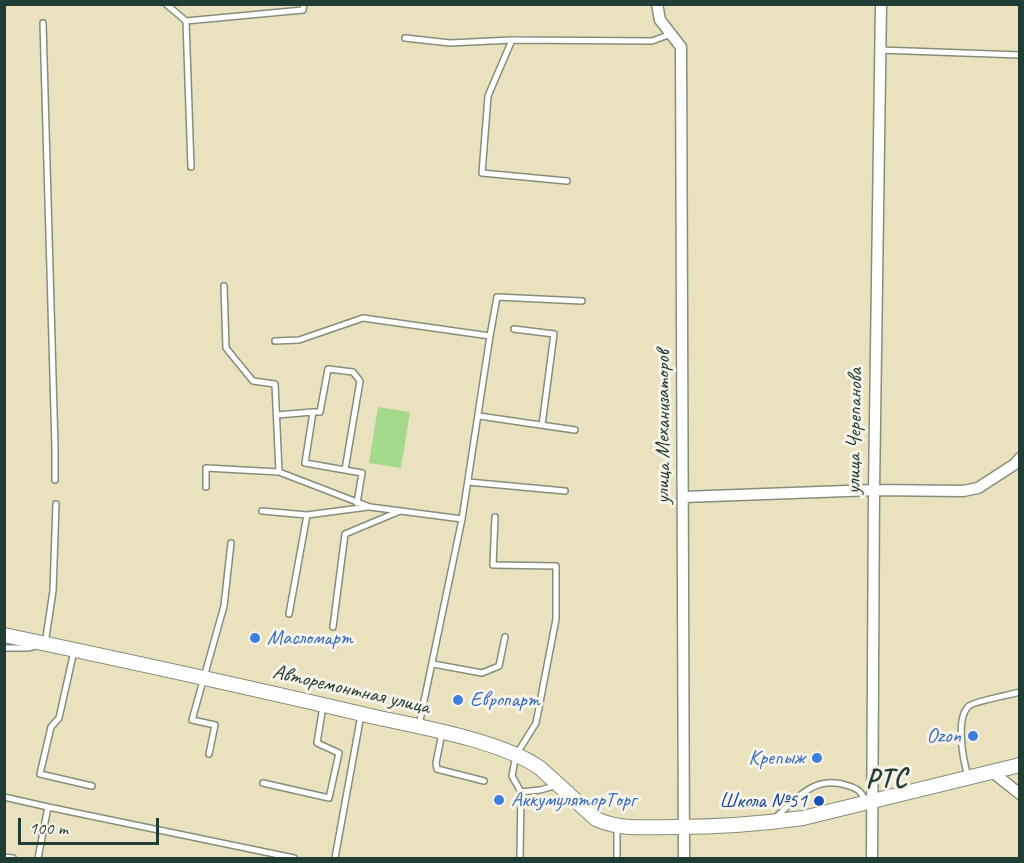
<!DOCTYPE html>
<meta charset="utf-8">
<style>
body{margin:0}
#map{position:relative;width:1024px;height:863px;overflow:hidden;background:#eae1be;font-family:Caveat,sans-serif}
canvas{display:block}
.frame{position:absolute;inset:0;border:6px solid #1f3d34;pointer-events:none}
.scale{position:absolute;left:18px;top:818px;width:141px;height:27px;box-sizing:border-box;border:3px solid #1f3d34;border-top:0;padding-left:8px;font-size:18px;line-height:21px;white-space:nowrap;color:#1f3d34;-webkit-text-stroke:4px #f7f3e8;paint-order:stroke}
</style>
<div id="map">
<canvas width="1024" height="863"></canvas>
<div class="frame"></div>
<div class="scale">100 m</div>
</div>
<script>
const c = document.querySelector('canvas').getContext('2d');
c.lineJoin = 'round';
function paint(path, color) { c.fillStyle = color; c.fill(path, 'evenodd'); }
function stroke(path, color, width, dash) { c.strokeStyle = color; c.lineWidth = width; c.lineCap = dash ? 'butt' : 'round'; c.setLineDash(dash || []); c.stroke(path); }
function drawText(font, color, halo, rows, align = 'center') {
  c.font = font + ' Caveat,sans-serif'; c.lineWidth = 6; c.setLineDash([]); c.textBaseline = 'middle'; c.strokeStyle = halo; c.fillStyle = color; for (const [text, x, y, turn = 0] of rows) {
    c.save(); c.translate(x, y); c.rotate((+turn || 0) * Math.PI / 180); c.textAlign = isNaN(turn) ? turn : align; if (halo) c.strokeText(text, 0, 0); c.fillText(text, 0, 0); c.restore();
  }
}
paint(new Path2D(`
 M 378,407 L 410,412 L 401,468 L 369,463 Z`), '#a3da8b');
const service = new Path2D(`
 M 166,4 L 186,21 L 303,10 L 304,4
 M 186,21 L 191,167
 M 43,23 L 55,447 L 55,480
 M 405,38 L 450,43 L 512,40 L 652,41 L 671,34
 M 512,40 L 488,96 L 482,173 L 567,181
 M 880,50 L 1020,55
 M 224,286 L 226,348 L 253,381 L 275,384 L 279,472 L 370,507 L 462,519
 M 514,329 L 554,334 L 542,425
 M 490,336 L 497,297 L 582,301
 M 275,341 L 299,340 L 363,318 L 490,336 L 462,519 L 419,725
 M 277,415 L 313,412 L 305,463 L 345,470 L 360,381 L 353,372 L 328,369 L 320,412 L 313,412
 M 479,416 L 575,430
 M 345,470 L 362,473 L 357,503
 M 468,482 L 565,491
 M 206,487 L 206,468 L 279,472
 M 262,511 L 307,515 L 368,507
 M 495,517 L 493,565 L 556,566 L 556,619 L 536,723 L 516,755 L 512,776 L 521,792 L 520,858
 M 289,614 L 307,515
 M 333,627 L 345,534 L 400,511
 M 45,644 L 53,591 L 56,504
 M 4,648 L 28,648 L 36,646
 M 74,651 L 59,718 L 51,727 L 40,774 L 92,786
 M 433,664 L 482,673 L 499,666 L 505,637
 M 442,733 L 436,763 L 437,769 L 484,781
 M 209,754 L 215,725 L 192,720 L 224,606 L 231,543
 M 968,776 C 963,760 955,718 969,706 C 975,701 1010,695 1020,692
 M 263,783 L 329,798 L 339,753 L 317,743 L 323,706
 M 521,792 L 540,790 L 558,785
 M 4,797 L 48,807 L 38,858
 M 48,807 L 294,858
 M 775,818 C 797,798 815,774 849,786 C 858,789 863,792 864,802
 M 617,827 L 617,858
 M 4,857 L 13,858
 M 335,858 L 361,715`);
const minor = new Path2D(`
 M 657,4 L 660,20 L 681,47 L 684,858
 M 683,497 L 874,490 L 963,491 L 978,488 L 1015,464 L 1020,458
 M 991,771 L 1020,794
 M 872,858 L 874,490 L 881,4`);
const tertiary = new Path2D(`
 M 4,635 C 128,661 252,688 375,717 C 421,727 502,741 540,768 L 596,819 C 619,830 648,827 673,827 C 717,827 760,824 803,818 L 1020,765`);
stroke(service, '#848f79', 8);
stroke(minor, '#848f79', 13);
stroke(tertiary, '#848f79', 16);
stroke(service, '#fff', 5);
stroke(minor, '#fff', 10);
stroke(tertiary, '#fff', 14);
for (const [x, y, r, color] of [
 [255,638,6,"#3f7fe0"],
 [458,700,6,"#3f7fe0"],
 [973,736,6,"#3f7fe0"],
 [817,758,6,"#3f7fe0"],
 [499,800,6,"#3f7fe0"],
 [819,801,6,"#1a4fb4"]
]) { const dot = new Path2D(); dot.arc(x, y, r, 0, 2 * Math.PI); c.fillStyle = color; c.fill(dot); stroke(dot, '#f7f3e8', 2); }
drawText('21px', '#1f3d34', '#f7f3e8', [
 ["улица Механизаторов",663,427,-90],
 ["улица Черепанова",855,431,-89],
 ["Авторемонтная улица",351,690,13]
]);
drawText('21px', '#366cbe', '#f7f3e8', [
 ["Масломарт",267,638],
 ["Европарт",470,700],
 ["Ozon",961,736,"right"],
 ["Крепыж",805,758,"right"],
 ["АккумуляторТорг",511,800]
], 'left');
drawText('21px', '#164399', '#f7f3e8', [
 ["Школа №51",807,801]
], 'right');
c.letterSpacing = '1.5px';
drawText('bold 27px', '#1f3d34', '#f7f3e8', [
 ["РТС",887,780]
]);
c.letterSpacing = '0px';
</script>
